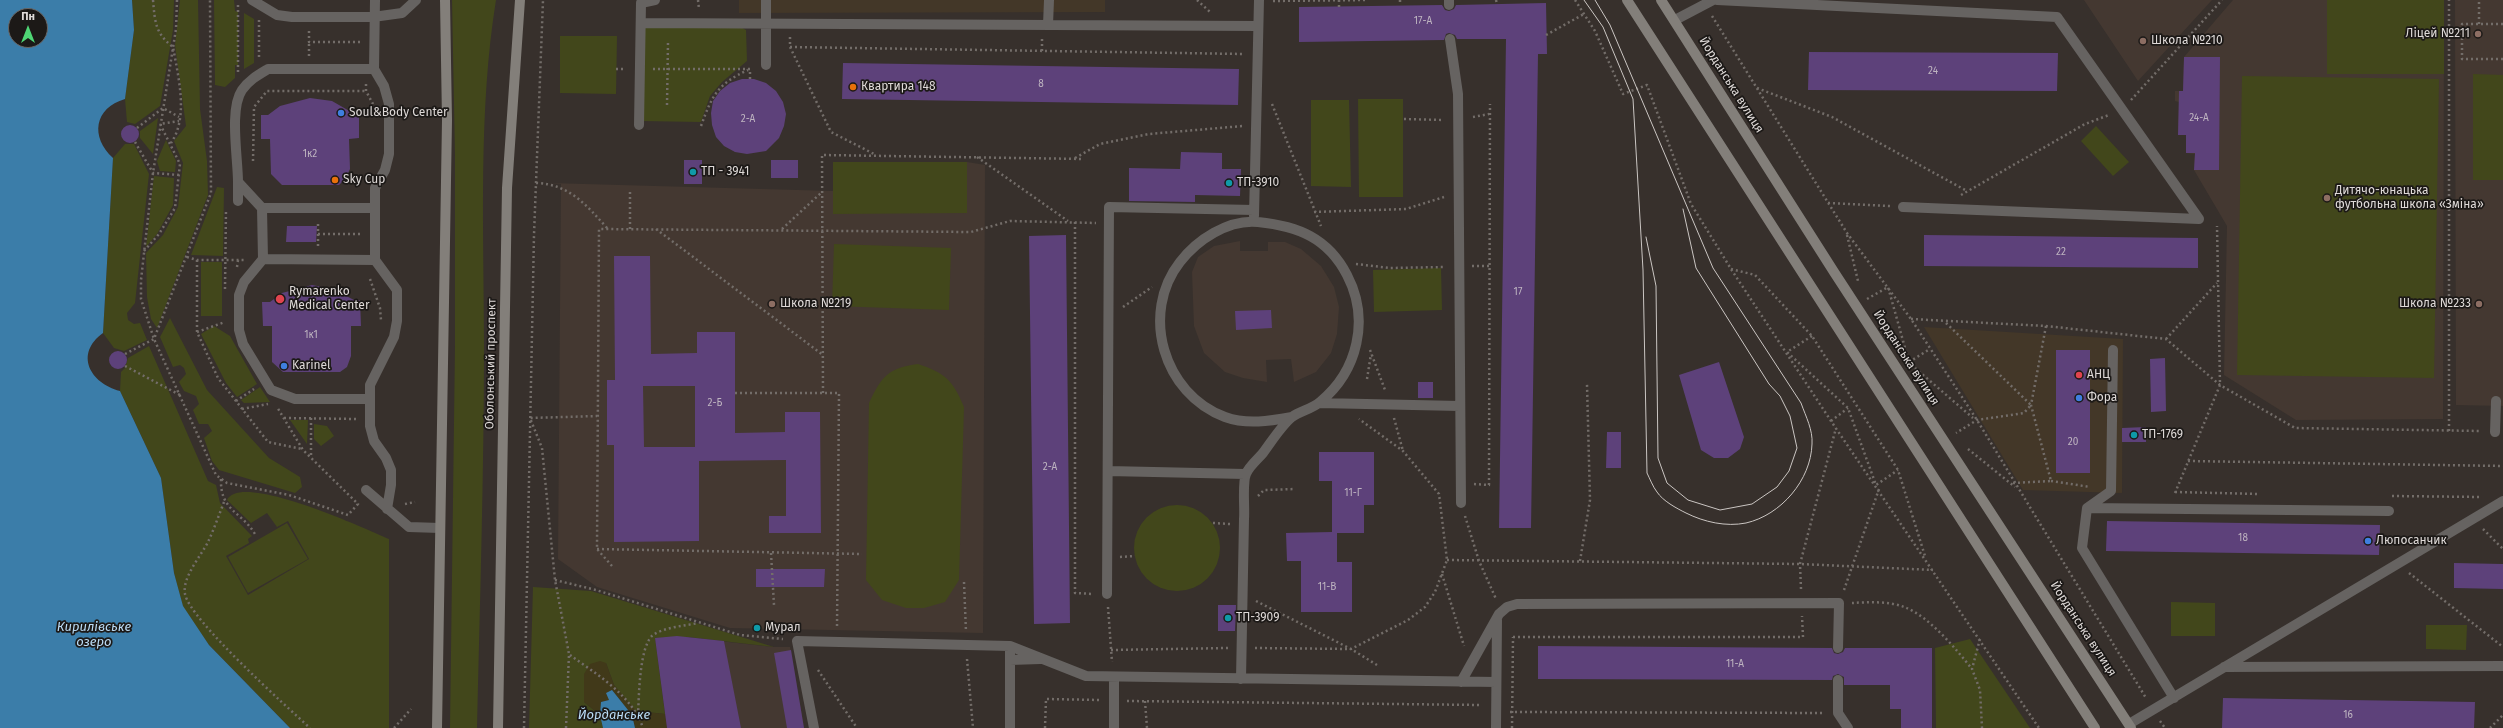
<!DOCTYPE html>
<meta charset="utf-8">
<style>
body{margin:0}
#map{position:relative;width:2503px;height:728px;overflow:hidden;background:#37302c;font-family:"Fira Sans",sans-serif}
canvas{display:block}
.north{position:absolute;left:8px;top:8px;width:40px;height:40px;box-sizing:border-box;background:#1c1917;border:1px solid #6a6664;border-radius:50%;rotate:0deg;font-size:11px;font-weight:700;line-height:16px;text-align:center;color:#dfdad8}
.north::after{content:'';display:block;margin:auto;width:14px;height:18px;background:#4fd675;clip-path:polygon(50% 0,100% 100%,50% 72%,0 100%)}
</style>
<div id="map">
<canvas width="2503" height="728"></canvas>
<div class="north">Пн</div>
</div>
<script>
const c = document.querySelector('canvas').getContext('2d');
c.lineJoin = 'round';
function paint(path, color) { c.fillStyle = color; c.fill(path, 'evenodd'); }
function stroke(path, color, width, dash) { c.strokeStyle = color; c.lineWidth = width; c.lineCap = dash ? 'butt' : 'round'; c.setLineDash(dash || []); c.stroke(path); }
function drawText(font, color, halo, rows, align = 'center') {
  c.font = font + ' "Fira Sans",sans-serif'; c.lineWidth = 3.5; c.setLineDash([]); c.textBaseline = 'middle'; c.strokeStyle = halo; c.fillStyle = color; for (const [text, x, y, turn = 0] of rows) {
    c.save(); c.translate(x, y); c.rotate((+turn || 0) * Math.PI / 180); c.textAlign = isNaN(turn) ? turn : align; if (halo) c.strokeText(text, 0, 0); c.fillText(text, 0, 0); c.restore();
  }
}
paint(new Path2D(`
 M 739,0 L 1105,0 L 1105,12 L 739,13 Z
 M 1924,327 L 2123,339 L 2122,493 L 2023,490 Z`), '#433728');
paint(new Path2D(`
 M 2084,0 L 2212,0 L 2138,81 Z
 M 2233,0 L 2444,0 L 2443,419 L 2296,420 L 2224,375 L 2227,226 L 2194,170 L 2195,154 L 2186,153 L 2186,135 L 2178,135 L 2179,102 L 2175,101 L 2175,91 L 2183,91 L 2184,57 Z
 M 2455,0 L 2503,0 L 2503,406 L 2456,405 Z
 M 833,162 L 967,162 L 985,165 L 983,633 L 730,628 L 597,587 L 558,559 L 561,184 L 549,183 L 833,191 Z
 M 1240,241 L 1240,251 L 1268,251 L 1268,242 L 1285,242 L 1301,249 L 1321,266 L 1334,287 L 1339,307 L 1337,334 L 1331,353 L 1316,372 L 1294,382 L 1291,359 L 1266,360 L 1267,382 L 1243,378 L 1225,372 L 1204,353 L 1194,326 L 1192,272 L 1198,257 L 1214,246 Z
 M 673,636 L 774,647 L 790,647 L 804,728 L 667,728 L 655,638 Z`), '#443831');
paint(new Path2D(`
 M 132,0 L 174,0 L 173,30 L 160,106 L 135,124 L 127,122 L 125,99 L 134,30 Z
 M 180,0 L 198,0 L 200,109 L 207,161 L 208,195 L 157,328 L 151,319 L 147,297 L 146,253 L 163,235 L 178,207 L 183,163 L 174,141 L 186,126 L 175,45 Z
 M 214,0 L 234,0 L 235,11 L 238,12 L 238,65 L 235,65 L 235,78 L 225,87 L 215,85 Z
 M 452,0 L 496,0 C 478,111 484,231 484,344 C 484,472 480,600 477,728 L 450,728 L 455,346 L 455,156 Z
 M 2327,0 L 2444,0 L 2444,74 L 2327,74 Z
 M 244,13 L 254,19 L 254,63 L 244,69 Z
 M 643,25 L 739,26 L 746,30 L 747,61 L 722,82 L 710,96 L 701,122 L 641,121 Z
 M 560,36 L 617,36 L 616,94 L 560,93 Z
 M 2473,74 L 2503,75 L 2503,180 L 2473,180 Z
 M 2242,76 L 2439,79 L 2434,378 L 2237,375 Z
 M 1358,99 L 1403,99 L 1403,197 L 1359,197 Z
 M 1311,100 L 1349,100 L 1351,187 L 1311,186 Z
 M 158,118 L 153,154 L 140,138 L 140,131 Z
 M 2096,126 L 2129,162 L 2113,176 L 2081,141 Z
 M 166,140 L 176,161 L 175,172 L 160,171 L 157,161 Z
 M 125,144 L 134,144 L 149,174 L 135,303 L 127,313 L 128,320 L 134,324 L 140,323 L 147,340 L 124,351 L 114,348 L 103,333 L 113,158 Z
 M 833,162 L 967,162 L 967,213 L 833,214 Z
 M 154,176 L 174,178 L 173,205 L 157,234 L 146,247 Z
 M 217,187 L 224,188 L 223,256 L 191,255 Z
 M 834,244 L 951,248 L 949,310 L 832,306 Z
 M 201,262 L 222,262 L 222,316 L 201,316 Z
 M 1441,268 L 1442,310 L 1374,312 L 1373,270 Z
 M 170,318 L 207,390 L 269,458 L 300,477 L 302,487 L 295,493 L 219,470 L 212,461 L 204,438 L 212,431 L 208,424 L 199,424 L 193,410 L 199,404 L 196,396 L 184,391 L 179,382 L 186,374 L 184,368 L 180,365 L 173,367 L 160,337 Z
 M 214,326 L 230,336 L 257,384 L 237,397 L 226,383 L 201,334 Z
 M 149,346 L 208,481 L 216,485 L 220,503 L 252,536 L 248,539 L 249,543 L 226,556 L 248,595 L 309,559 L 288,521 L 277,527 L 267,513 L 251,523 L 227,500 C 240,471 366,529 389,539 L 389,728 L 290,728 L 209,645 L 183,607 L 174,573 L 161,478 L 120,391 L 121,372 L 125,368 L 128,358 Z
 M 918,364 C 945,373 953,380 964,407 L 959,580 L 945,602 L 924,608 L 906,608 L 882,600 L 866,580 L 869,403 C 882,376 888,368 918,364 Z
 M 260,387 L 270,402 L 244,403 L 241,400 Z
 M 290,420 L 308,420 L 307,444 Z
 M 314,424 L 327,426 L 334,436 L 321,446 L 314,439 Z
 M1134 548a43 43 0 1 1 86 0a43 43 0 1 1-86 0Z
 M 287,523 L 308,559 L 248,593 L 228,557 Z
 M 533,587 L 591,591 L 774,647 L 688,637 L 655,638 L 665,714 L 636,711 L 614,685 L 606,663 L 584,702 L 600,715 L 603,728 L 529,728 Z
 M 2171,602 L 2215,603 L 2215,636 L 2171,636 Z
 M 2426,625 L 2467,625 L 2466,650 L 2426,649 Z
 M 1970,639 L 2030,728 L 1936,728 L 1935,648 Z`), '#42471b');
paint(new Path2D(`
 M 600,661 L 606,663 L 614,685 L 636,711 L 665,714 L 667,728 L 635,728 L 632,715 L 612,690 L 609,700 L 601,702 L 600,715 L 584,702 L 584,674 L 590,664 Z`), '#413919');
paint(new Path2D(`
 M 0,0 L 132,0 L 134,30 L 125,99 C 94,108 90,137 113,158 L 103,333 C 74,354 90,383 120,391 L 161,478 L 174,573 L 183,606 L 209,645 L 290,728 L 0,728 ZM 16,16 L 40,16 L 40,40 L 16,40 Z
 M 612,690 L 632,715 L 635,728 L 603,728 L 600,715 L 601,702 L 609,700 L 606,693 Z`), '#3b7da9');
paint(new Path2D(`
 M 1546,3 L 1547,54 L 1538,54 L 1531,528 L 1499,528 L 1506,39 L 1457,39 L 1455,35 L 1449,33 L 1446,34 L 1444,40 L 1299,42 L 1299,7 L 1442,5 L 1445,10 L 1449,11 L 1454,9 L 1456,5 Z
 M 1809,52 L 2058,53 L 2057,91 L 1808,90 Z
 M 2184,57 L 2220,57 L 2219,170 L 2194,170 L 2195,153 L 2186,153 L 2186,135 L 2178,135 L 2179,91 L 2183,91 Z
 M 843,63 L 1239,69 L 1238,105 L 842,99 Z
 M 742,79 L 754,79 L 766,83 L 776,91 L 783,102 L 786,114 L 784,126 L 779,138 L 766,151 L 747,154 L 735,152 L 724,146 L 716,137 L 712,125 L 711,113 L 713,101 L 720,91 L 730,83 Z
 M 310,98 L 332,101 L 353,113 L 359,113 L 359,138 L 349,139 L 350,169 L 345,179 L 339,185 L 282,185 L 271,174 L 270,139 L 261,139 L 261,115 L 268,115 L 280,106 Z
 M121 134a9 9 0 1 1 18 0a9 9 0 1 1-18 0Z
 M 1181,152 L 1222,153 L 1222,169 L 1241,169 L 1240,196 L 1195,195 L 1195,202 L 1129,201 L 1129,168 L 1180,169 Z
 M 684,160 L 702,160 L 702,184 L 684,184 Z
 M 771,160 L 798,160 L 798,178 L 771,178 Z
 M 287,226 L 317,226 L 316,242 L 286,242 Z
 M 1066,235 L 1070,623 L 1034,624 L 1029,236 Z
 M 1924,235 L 2198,238 L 2198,268 L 1924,266 Z
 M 614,256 L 650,256 L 651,354 L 697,353 L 697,332 L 735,332 L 735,433 L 785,432 L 785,412 L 820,412 L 821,533 L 769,533 L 769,516 L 786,516 L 786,460 L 699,461 L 699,541 L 614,542 L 614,445 L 607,445 L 607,380 L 615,380 ZM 643,386 L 695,386 L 695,447 L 644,447 Z
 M 312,285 L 333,289 L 354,300 L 360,300 L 361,326 L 351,326 L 351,356 L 347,367 L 340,372 L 283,372 L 272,362 L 272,326 L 263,326 L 262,302 L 270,302 L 282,293 Z
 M 1271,310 L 1272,328 L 1236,330 L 1235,311 Z
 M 2056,350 L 2090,350 L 2090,473 L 2056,473 Z
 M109 360a9 9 0 1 1 18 0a9 9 0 1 1-18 0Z
 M 2165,358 L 2166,411 L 2151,412 L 2150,359 Z
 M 1719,362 L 1744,437 L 1740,449 L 1728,458 L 1714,458 L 1701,450 L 1679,375 Z
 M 1418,382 L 1433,382 L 1433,398 L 1418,398 Z
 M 2146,427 L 2146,442 L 2122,442 L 2122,428 Z
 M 1607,432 L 1621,432 L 1621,468 L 1606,468 Z
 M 1319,452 L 1374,452 L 1374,505 L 1364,505 L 1364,533 L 1337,533 L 1337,562 L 1352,562 L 1352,612 L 1301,612 L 1301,561 L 1287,561 L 1286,533 L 1332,532 L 1332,481 L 1319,481 Z
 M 2107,521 L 2380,525 L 2379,555 L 2106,551 Z
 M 2454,563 L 2503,564 L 2503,589 L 2454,588 Z
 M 756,569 L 825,569 L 824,587 L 756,587 Z
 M 1218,605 L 1236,605 L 1235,631 L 1218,631 Z
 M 677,636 L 724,641 L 741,728 L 667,728 L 655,638 Z
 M 1538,646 L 1832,648 L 1834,653 L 1838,654 L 1843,652 L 1845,648 L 1932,648 L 1932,728 L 1901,728 L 1901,709 L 1890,709 L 1890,685 L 1844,685 L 1844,677 L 1838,674 L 1833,676 L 1832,680 L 1538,679 Z
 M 791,650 L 804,728 L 787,728 L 774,653 Z
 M 2223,698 L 2475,702 L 2474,728 L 2222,728 Z`), '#5d417a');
stroke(new Path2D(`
 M 153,0 C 155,22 155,33 173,47 C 178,76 189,117 171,143
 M 177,0 L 176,29 L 153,173 L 141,280 L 141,299 L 154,339 L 216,475 L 227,483 L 289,495 L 348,515 L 358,504 L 303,450 L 277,407
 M 698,0 L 699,9
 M 1197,0 L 1210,12
 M 1339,0 L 1339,7
 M 1400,0 L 1400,5
 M 1496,0 L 1497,4
 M 1575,0 L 1595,31 L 1623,94 L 1647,85 L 1691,204 L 1731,269 L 1831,421 L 2039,728
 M 1273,1 L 1368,0
 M 238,5 L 238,72
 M 1712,16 L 1847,233 L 1911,319 L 1977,420 L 2146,698
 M 259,20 L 259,57
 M 2479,24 L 2479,0
 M 2503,24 L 2462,24 L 2462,59 L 2503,59
 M 309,31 L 309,42 L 360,42
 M 1546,35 L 1584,14
 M 790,37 L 790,47 L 831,132 L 876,155
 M 790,47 L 1244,54
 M 1042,51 L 1042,38
 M 309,56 L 309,42
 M 616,69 L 626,69
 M 653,69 L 750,69
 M 750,79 L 750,69
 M 366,84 L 366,91 L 373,104
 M 1757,88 L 1832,117 L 1967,191
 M 2131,100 L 2222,0
 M 1272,104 L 1321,226
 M 667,105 L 668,42
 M 1473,117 L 1489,114
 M 1404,119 L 1444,120
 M 701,126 C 712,96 717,84 748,70
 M 137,128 L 163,108 L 179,117
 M 135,142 L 153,173 L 179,175
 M 977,157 L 1068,221
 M 1075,158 L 1100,144 L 1149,134 L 1243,126
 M 253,161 L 254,107 L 267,91 L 366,91
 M 536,183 C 570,184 587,206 608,229
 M 1961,195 L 2085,124 L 2109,115
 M 1828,203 L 1890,206
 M 2449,203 L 2473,203
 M 1314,212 L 1406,209 L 1444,197
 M 1075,222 L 1075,593 L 1093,594
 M 630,229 L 630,189
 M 656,229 L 823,355
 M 782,229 L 822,192
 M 318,234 L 361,234
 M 1847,235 L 1858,281
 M 318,246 L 318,221
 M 144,251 L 159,234 L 175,208 L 180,164 L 160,124 L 179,121
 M 187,257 L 197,260 L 244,260
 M 197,260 L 197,332 L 218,378 L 268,442 L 302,449
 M 1356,264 L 1390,268 L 1445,267
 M 1472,266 L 1490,266
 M 237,267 L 238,260
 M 1731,269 L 1755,275 L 1812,336 L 1898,470 L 1925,556
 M 370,279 L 380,308 L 381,320
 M 225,289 L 226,210
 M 1867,299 L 1888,287 L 1907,355
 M 1123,307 L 1152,287
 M 1911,319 L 2046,326 L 2166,339 L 2220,385 L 2295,428 L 2481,431
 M 1946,323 L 2031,405 L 2024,413 L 1977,420 L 1956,433
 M 197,332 L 225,322
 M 1812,336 L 1787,352 L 1848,408 L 1876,485 L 1898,470
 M 2166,339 L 2217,283
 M 1370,350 L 1385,390
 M 125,354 L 154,339 L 211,193 L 210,0
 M 1909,362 L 1930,349
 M 125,366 L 180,395
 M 1915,368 L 1973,418
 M 1367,379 L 1371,354
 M 735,393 L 839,393 L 837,628
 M 823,393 L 822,155 L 1084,159
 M 236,401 L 254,389
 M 242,409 L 268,404
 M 284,418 L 357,419
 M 311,418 L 311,456
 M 1394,418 L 1403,451
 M 1831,421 L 1848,408
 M 2449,431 L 2449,0
 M 1968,449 L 2015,487
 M 2188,461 L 2503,466
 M 221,479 C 220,511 241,511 255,534
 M 2051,481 L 2090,487
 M 2013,483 L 2051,481 L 2031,405 L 2046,326
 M 1474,484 L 1489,485 L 1490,104
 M 2175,492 L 2259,494
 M 2175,493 L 2220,385 L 2217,226
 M 1258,496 L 1264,490 L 1295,489
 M 2392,496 L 2481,497
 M 224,502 C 219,515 214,529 208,542 C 201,556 182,577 185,594 C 190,620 286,706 310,728
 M 405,504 L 415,502
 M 1465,516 L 1479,561 L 1496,599
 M 1213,523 L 1230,524
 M 2483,529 L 2503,549
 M 597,549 L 862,554
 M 771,553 L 774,605
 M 1120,557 L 1135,556
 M 1447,560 L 1800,564 L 1933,570
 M 1580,561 L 1590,500 L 1587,384
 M 612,566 L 597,549 L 599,229 L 971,232 L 1010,221 L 1096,223
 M 2409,573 L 2503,647
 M 1442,574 L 1464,646
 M 555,580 L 596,590 L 740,635 L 783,639
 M 964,582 L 966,632
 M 1801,589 L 1800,564 L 1836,428
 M 1844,590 L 1879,489
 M 1256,601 L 1351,649 L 1377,665
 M 1852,603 C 1868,602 1889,601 1904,607 C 1929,616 1956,649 1972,669
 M 1108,607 L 1112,662
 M 1513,637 L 1803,637 L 1802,616
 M 1980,639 L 1972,669 L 1980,690 L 1982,728
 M 1255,648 L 1351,649 L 1408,620 L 1425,607 L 1435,592 L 1447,560 L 1439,494 L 1403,451 L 1359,419
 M 1111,650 L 1228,648
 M 570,655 C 596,674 632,695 643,728
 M 967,659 L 973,728
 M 818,670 L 857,728
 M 1127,701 L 1482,705
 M 1145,701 L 1147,728
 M 1510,712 L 1825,713
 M 638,715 C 639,698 639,646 653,635 C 665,627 684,626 698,623
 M 2160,721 L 2165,728
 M 394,728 L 411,709
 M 524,728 L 534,235 L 543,0
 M 566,728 L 569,654 L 555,580 L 542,448 L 530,418 L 597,416
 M 1045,728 L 1046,699 L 1100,700
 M 1512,728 L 1513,637
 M 2490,728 L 2503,715`), '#736d69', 2.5, [2, 3]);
stroke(new Path2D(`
 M 252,0 L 277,15 L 292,17 L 373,17 L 402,13 L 416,0
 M 375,0 L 374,69 L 384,86 L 389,104 L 389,154 L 385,170 L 375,188 L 375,260 L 397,290 L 397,321 L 394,337 L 370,385 L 370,426 L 374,441 L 386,458 L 391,470 L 391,485 L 387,509
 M 1449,0 L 1449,5
 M 1717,0 L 2057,17 L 2199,219
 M 1675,20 L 1713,0
 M 641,23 L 1258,26
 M 1048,25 L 1049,0
 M 1450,39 L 1458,94 L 1461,503
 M 766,65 L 766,0
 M 639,125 L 641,3 L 655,0
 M 238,182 L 238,201
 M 1903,207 L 2199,219
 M 262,208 L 374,208
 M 1254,216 L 1259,0
 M 263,259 L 375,260
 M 2113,350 L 2111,491 L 2087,508 L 2082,548 L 2174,698
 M 370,399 L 295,399 L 271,390 L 243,344 L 239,330 L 239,295 L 244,282 L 263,259 L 262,208 L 238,182 C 238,158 229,109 242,90 C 249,80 258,75 268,69 L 374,69
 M 1319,403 L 1460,406
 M 2495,432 L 2496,401
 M 1108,471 L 1245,474
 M 366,490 L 409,527 L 440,528
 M 2087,508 L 2389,511
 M 1107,594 L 1109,207 L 1254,210
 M 1010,646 L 1010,728
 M 1010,660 L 1040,659
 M 2224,667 L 2503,666
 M 1114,678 L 1114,728
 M 1241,679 C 1242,626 1243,572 1244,519 C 1245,508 1242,483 1246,474 C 1249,466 1258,459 1263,453 C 1272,441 1281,426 1292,417 C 1300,411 1312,409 1320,402 C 1358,371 1370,319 1347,275 C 1328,238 1298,226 1258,222 C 1228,219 1197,240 1180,262 C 1140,313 1163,394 1225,417 C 1247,425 1270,421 1292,417
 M 1838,680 L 1838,713 L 1848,728
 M 1461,682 L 1499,614 L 1507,607 L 1517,604 L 1839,603 L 1838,648
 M 2129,724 L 2503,501
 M 814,728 L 797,641 L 1010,646 L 1086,676 L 1496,682
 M 1496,728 L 1497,620`), '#666361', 10);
stroke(new Path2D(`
 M 1627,0 L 2095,728
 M 1661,0 L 1834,272 L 2131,728
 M 437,728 L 447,120 L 445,0
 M 498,728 L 507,188 L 520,0`), '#837f7a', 10);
stroke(new Path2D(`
 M 1584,0 L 1603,27 L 1633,99 L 1643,270 L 1647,473 C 1650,479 1653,487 1657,492 C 1663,501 1676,508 1686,513 C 1704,522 1726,527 1746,523 C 1781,515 1811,480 1812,444 C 1813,430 1806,417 1801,403 L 1713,268 L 1610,25 L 1595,0
 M 1646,237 L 1656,286 L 1658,458 L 1667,483 L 1688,500 L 1720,510 L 1752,504 L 1777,487 L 1789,471 L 1797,448 L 1790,416 L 1780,396 L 1769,384 L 1696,268 L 1683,209`), '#cbc6c3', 1);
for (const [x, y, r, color] of [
 [2478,34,4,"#8d6e63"],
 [2143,41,4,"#8d6e63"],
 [853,87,4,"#e8710a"],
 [341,113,4,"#3f7fe0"],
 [693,172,4,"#0f9aa8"],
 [335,180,4,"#e8710a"],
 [1229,183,4,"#0f9aa8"],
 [2327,198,4,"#8d6e63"],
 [280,299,5,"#e0444e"],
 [772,304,4,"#8d6e63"],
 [2479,304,4,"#8d6e63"],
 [284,366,4,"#3f7fe0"],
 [2079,375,4,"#e0444e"],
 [2079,398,4,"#3f7fe0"],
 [2134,435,4,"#0f9aa8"],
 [2368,541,4,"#3f7fe0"],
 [1228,618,4,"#0f9aa8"],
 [757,628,4,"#0f9aa8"]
]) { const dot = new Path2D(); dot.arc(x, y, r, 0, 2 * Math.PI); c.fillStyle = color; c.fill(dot); stroke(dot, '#1c1917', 1.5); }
drawText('10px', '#beb4c0', null, [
 ["17-А",1423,21],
 ["24",1933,71],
 ["8",1041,84],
 ["24-А",2199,118],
 ["2-А",748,119],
 ["1к2",310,154],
 ["22",2061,252],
 ["17",1518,292],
 ["1к1",311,335],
 ["2-Б",715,403],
 ["20",2073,442],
 ["2-А",1050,467],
 ["11-Г",1353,493],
 ["18",2243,538],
 ["11-В",1327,587],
 ["11-А",1735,664],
 ["16",2348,715]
]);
drawText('12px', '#dfdad8', '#1c1917', [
 ["Ліцей №211",2470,34,"right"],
 ["Школа №210",2151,41],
 ["Квартира 148",861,87],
 ["Soul&Body Center",349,113],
 ["ТП - 3941",701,172],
 ["Sky Cup",343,180],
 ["ТП-3910",1237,183],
 ["Дитячо-юнацька",2335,191],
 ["футбольна школа «Зміна»",2335,205],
 ["Rymarenko",289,292],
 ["Medical Center",289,306],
 ["Школа №219",780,304],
 ["Школа №233",2471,304,"right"],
 ["Karinel",292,366],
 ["АНЦ",2087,375],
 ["Фора",2087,398],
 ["ТП-1769",2142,435],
 ["Люпосанчик",2376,541],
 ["ТП-3909",1236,618],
 ["Мурал",765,628]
], 'left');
drawText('12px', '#dfdad8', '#1c1917', [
 ["Йорданська вулиця",1731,85,58],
 ["Йорданська вулиця",1906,358,57],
 ["Оболонський проспект",491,364,-89],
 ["Йорданська вулиця",2083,629,57]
]);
drawText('italic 13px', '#badbf5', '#1c1917', [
 ["Кирилівське",94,627],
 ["озеро",94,642],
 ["Йорданське",614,715]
]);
</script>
